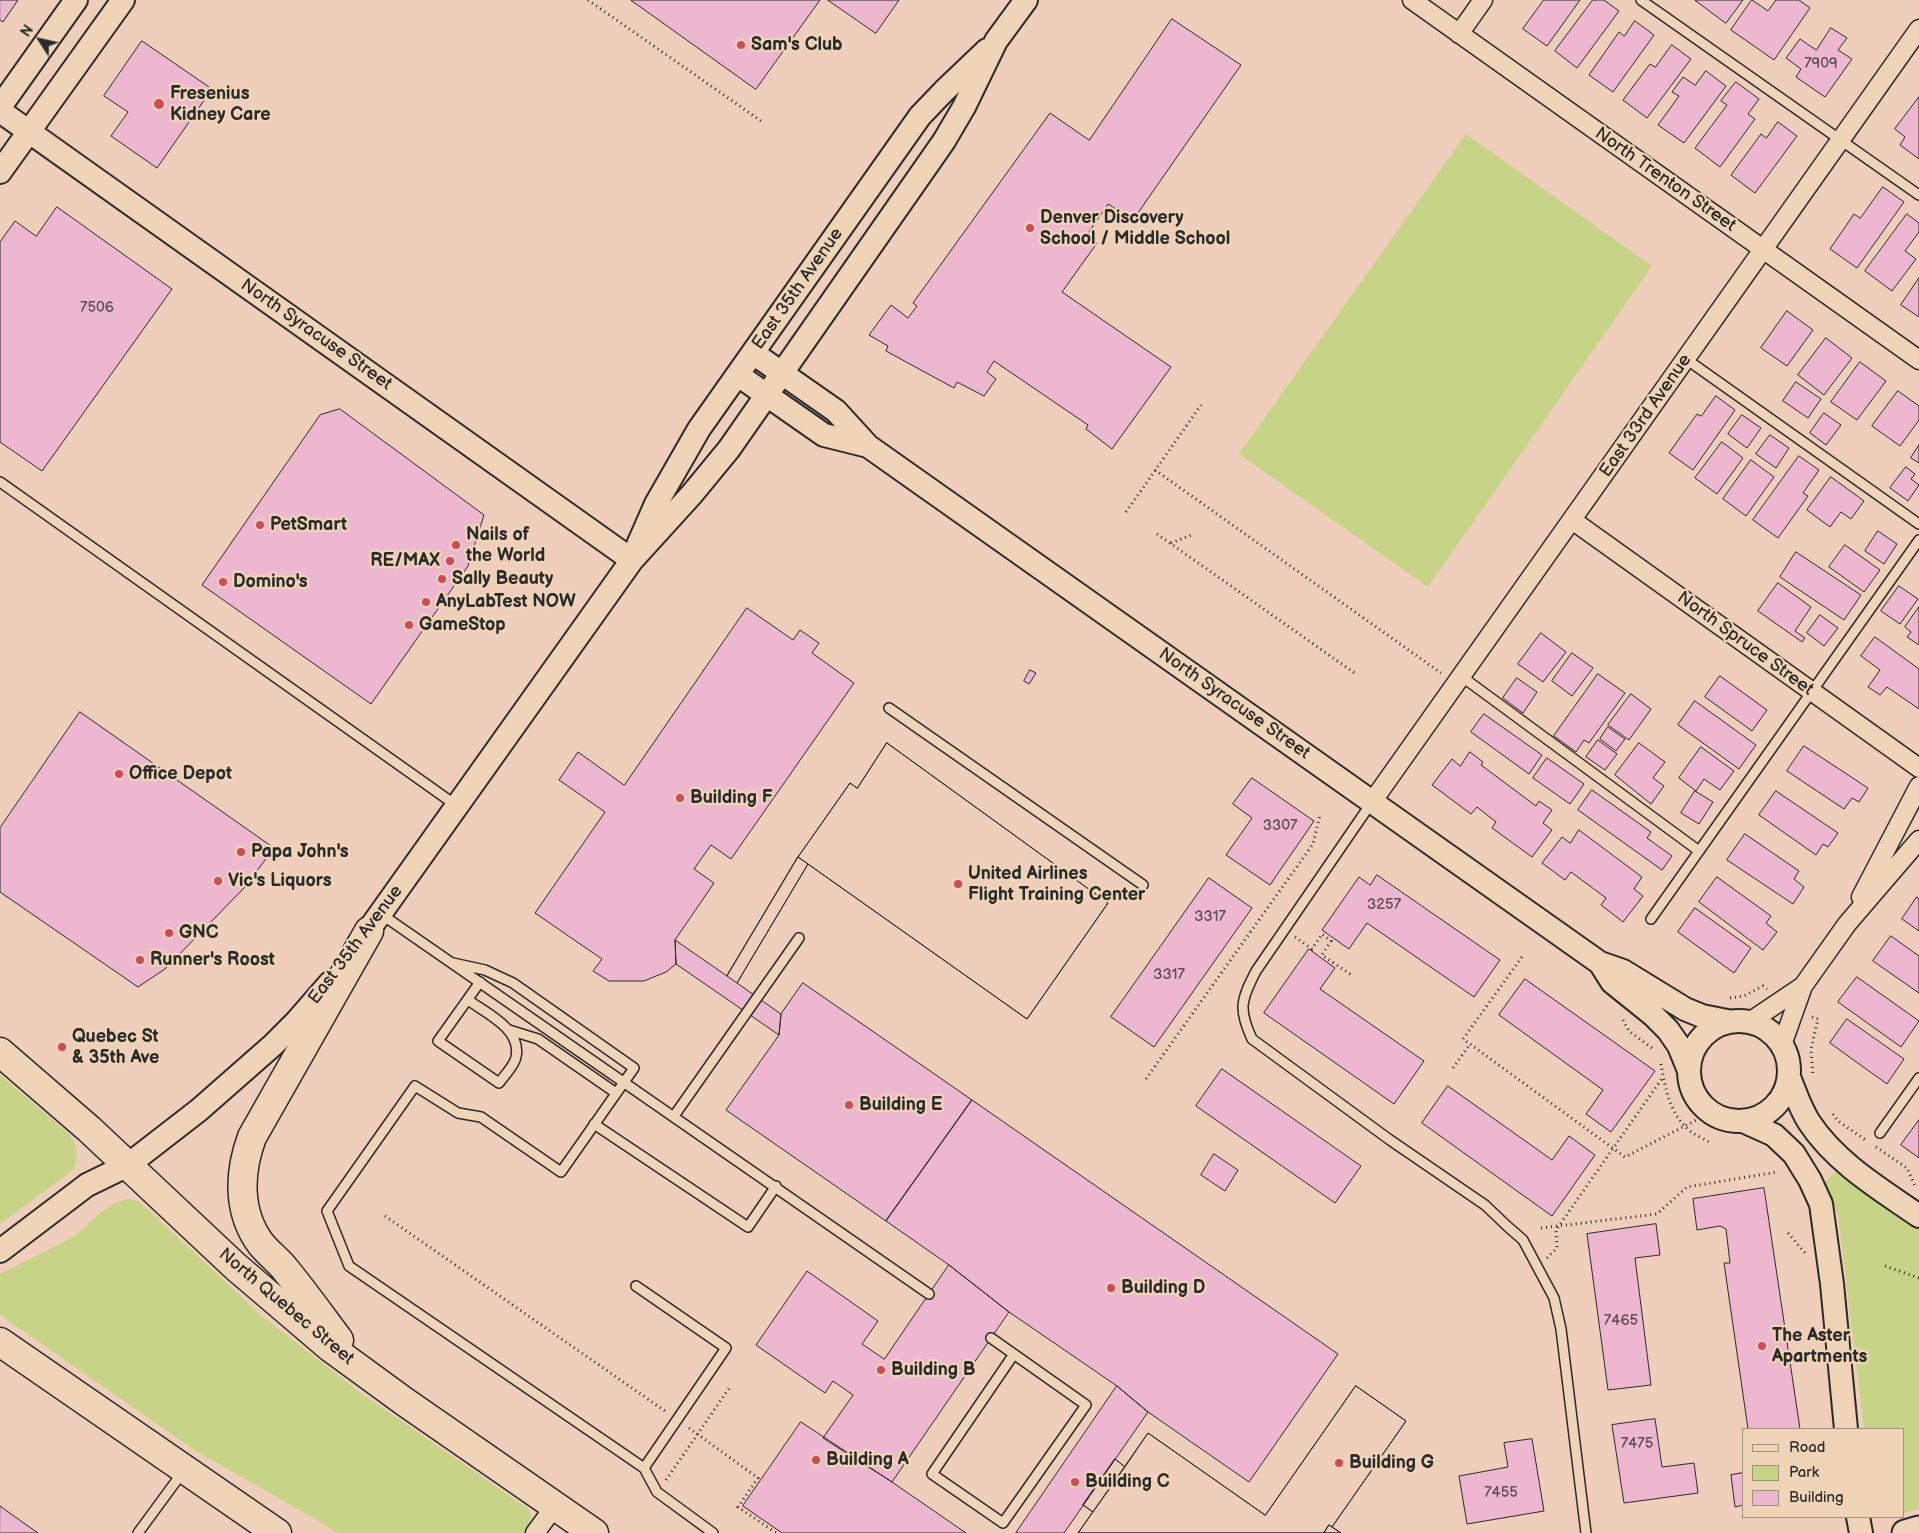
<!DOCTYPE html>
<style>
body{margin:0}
#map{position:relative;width:1919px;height:1533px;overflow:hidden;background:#efcebc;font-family:"Balsamiq Sans",sans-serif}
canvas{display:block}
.legend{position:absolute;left:1742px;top:1428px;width:162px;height:90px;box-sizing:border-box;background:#f0d4b7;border:1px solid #a1907f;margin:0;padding:6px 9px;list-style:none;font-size:15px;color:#2b2b2b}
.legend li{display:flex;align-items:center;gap:10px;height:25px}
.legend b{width:25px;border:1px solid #a1907f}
.north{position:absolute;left:15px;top:15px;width:50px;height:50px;-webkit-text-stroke:4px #f0d4b7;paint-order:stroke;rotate:305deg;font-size:14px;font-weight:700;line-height:20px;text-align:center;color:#2b2b2b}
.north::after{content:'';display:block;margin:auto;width:18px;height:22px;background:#2b2b2b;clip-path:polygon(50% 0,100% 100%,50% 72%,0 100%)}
</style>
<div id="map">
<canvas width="1919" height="1533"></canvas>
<ul class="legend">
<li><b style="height:6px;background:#f0d4b7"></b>Road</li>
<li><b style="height:14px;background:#c7d387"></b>Park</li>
<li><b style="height:14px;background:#edb7cf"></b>Building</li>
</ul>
<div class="north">N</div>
</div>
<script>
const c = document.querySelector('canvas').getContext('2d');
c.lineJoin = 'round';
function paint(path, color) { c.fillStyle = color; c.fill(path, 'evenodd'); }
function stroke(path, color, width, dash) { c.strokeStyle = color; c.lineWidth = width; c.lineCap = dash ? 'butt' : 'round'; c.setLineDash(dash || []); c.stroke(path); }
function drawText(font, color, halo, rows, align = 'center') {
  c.font = font + ' "Balsamiq Sans",sans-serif'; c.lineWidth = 4.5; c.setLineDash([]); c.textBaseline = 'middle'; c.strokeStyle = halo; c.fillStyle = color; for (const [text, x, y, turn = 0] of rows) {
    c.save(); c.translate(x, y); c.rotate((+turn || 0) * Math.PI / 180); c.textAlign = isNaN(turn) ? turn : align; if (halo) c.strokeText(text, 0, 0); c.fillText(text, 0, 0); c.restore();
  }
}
paint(new Path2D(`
 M 1466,134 L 1652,266 L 1428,587 L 1239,454 Z
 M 0,1075 L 68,1133 C 78,1145 79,1156 73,1170 L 0,1224 Z
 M 1836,1171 L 1919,1225 L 1919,1509 L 1903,1513 L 1903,1429 L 1864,1429 L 1838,1215 L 1824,1183 Z
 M 129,1199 L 137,1201 L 144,1206 L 261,1315 L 358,1391 L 527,1508 L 531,1514 L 530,1523 L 523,1533 L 337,1533 L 317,1520 L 196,1451 L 0,1315 L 0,1274 C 25,1261 51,1250 75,1235 C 93,1223 107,1201 129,1199 Z`), '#c7d387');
const building = new Path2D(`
 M 0,0 L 18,0 L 3,22 L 0,20 Z
 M 631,0 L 820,0 L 756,89 Z
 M 828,0 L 899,0 L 876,33 Z
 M 1544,0 L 1580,0 L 1547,46 L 1523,29 Z
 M 1593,0 L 1604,0 L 1619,11 L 1577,68 L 1555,51 Z
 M 1695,0 L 1743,0 L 1726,23 Z
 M 1752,0 L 1768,11 L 1776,0 L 1799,0 L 1810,8 L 1774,60 L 1731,30 Z
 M 1172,19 L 1241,65 L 1133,220 L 1108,204 L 1087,235 L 1097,243 L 1062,292 L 1171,367 L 1112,449 L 1086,429 L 1088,425 L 994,361 L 987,372 L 996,379 L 984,396 L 957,382 L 954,388 L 886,351 L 888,346 L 869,335 L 891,305 L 908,318 L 917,306 L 913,303 L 1050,113 L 1089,140 Z
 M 1635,21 L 1654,35 L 1613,92 L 1589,75 L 1619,32 L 1624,36 Z
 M 1831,28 L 1847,38 L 1838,50 L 1852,59 L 1825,97 L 1796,77 L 1801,69 L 1786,58 L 1800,39 L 1816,50 Z
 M 142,41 L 212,89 L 157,168 L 111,136 L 128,112 L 104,96 Z
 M 1672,45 L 1691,59 L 1647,118 L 1623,100 L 1650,64 L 1655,67 Z
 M 1706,71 L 1726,86 L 1684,143 L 1658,125 L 1679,96 L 1672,92 L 1683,77 L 1695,85 Z
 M 1736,82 L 1759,99 L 1748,114 L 1755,119 L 1720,167 L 1695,148 L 1727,105 L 1721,101 Z
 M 1919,97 L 1919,159 L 1900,145 L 1905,137 L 1895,129 Z
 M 1778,122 L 1797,136 L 1755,193 L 1731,175 L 1761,134 L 1766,138 Z
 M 1883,187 L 1904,202 L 1857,268 L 1830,249 L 1854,214 L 1860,218 Z
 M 57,207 L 172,289 L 42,471 L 0,442 L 0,242 L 15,221 L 36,236 Z
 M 1907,214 L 1919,223 L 1919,232 L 1905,251 L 1916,259 L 1892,291 L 1865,271 Z
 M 1919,278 L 1919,317 L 1901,305 Z
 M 1787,311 L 1813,330 L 1787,366 L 1761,348 Z
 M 1826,338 L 1852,358 L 1824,395 L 1798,375 Z
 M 1860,362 L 1886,381 L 1857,420 L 1831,402 Z
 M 1796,382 L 1821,399 L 1808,418 L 1783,401 Z
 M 1898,391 L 1919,406 L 1919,420 L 1900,446 L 1872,426 Z
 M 1716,396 L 1735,410 L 1693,470 L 1669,453 L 1697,414 L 1701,416 Z
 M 340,409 L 484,515 L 468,566 L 371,704 L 202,585 L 320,415 Z
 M 1824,413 L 1841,425 L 1826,445 L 1810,433 Z
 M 1742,415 L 1761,428 L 1747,448 L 1728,434 Z
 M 1770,435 L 1789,448 L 1776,468 L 1756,454 Z
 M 1722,442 L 1743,458 L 1717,494 L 1695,478 Z
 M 1919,445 L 1919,463 L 1911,458 Z
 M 1799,456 L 1819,470 L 1803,493 L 1808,496 L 1778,538 L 1753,520 Z
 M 1751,460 L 1774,477 L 1746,516 L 1723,499 Z
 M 1906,467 L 1915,474 L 1911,479 L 1919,485 L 1908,501 L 1890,488 Z
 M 1831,477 L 1864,501 L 1851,519 L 1841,512 L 1830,527 L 1807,510 Z
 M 1878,531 L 1897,544 L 1884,564 L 1865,551 Z
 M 1845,545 L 1880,570 L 1864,592 L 1829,567 Z
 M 1796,552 L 1861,595 L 1844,620 L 1780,577 Z
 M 1778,583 L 1811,607 L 1795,631 L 1805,638 L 1802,642 L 1758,611 Z
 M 1899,586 L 1918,599 L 1900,624 L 1881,611 Z
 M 1919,607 L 1919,645 L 1907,637 L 1911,632 L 1905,627 Z
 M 747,608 L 793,640 L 800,630 L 819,643 L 812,653 L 854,683 L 731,859 L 711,845 L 694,869 L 714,883 L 675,940 L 676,964 L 666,972 L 644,981 L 609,981 L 593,971 L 602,959 L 535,913 L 605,812 L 559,780 L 578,752 L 624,785 Z
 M 1820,615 L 1838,628 L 1824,646 L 1807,633 Z
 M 1541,633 L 1566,652 L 1543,682 L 1518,664 Z
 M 1875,637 L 1919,669 L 1919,709 L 1887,687 L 1880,695 L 1868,687 L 1880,670 L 1861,656 Z
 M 1572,653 L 1593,668 L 1572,696 L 1552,681 Z
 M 1030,670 L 1036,673 L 1029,684 L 1024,681 Z
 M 1598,674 L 1625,693 L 1589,743 L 1584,740 L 1576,752 L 1554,736 Z
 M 1720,676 L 1767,710 L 1752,731 L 1705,697 Z
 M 1517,678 L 1537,692 L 1523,713 L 1503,698 Z
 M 1631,694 L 1651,709 L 1629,740 L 1608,725 Z
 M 1695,701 L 1756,745 L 1739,769 L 1678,725 Z
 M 80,712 L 274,848 L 245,887 L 165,969 L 138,987 L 0,892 L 0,828 Z
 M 1484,714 L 1542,755 L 1529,774 L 1471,732 Z
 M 1608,727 L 1625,739 L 1616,751 L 1600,739 Z
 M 1598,740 L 1617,754 L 1605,770 L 1586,757 Z
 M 887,743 L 1108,903 L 1027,1019 L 808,864 L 737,983 L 781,1014 L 779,1035 L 676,964 L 675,940 L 727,976 L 798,857 L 850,783 L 857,788 Z
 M 887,743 L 1108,903 L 1027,1019 L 798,857 L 850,783 L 857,788 Z
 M 1639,743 L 1665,762 L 1653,778 L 1664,786 L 1651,804 L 1615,775 Z
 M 1804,746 L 1868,788 L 1859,802 L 1852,798 L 1844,809 L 1787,771 Z
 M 1701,747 L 1734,771 L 1720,790 L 1704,779 L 1696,791 L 1679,778 Z
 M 1470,752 L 1483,762 L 1481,765 L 1536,806 L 1539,801 L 1552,810 L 1543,823 L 1552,830 L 1532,857 L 1492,828 L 1496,822 L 1477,807 L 1471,814 L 1432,785 L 1452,759 L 1460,766 Z
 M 1547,758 L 1584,784 L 1570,804 L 1533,778 Z
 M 1252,778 L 1314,821 L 1270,885 L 1226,855 L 1252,818 L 1233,804 Z
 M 1592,790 L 1651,832 L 1647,838 L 1672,856 L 1662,870 L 1578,810 Z
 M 1695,791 L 1713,802 L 1699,824 L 1681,813 Z
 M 1776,791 L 1838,833 L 1828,847 L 1823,844 L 1816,855 L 1759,815 Z
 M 1579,830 L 1642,877 L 1634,889 L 1643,896 L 1623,922 L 1601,905 L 1606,898 L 1571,872 L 1565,880 L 1542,863 L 1562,837 L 1570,843 Z
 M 1745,834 L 1799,871 L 1794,879 L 1804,887 L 1793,904 L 1727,860 Z
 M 798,857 L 808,864 L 737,983 L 727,976 Z
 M 1377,875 L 1500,960 L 1474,997 L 1367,923 L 1349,949 L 1322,930 L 1359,877 L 1370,885 Z
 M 1717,877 L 1771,916 L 1766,923 L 1777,932 L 1763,950 L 1699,902 Z
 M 1209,878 L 1252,908 L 1154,1047 L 1111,1017 Z
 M 1917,897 L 1919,899 L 1919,931 L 1902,919 Z
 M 1695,908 L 1751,948 L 1734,973 L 1678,932 Z
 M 1891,936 L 1919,956 L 1919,993 L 1873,961 Z
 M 1309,949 L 1335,968 L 1320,989 L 1424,1061 L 1394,1104 L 1264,1013 Z
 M 1857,977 L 1919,1021 L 1901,1047 L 1838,1002 Z
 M 1525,979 L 1655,1071 L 1611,1132 L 1586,1114 L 1603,1090 L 1499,1015 Z
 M 803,983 L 972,1100 L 886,1221 L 726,1110 L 779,1035 L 781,1014 Z
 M 1847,1019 L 1904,1059 L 1887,1084 L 1830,1043 Z
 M 1222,1069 L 1361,1166 L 1335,1203 L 1196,1106 Z
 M 1448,1086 L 1552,1160 L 1569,1136 L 1595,1155 L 1552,1216 L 1422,1123 Z
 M 972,1100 L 1338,1354 L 1249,1482 L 1148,1412 L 1117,1386 L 1009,1312 L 949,1265 L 886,1221 Z
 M 1919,1120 L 1919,1158 L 1901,1145 Z
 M 1214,1154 L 1238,1170 L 1225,1191 L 1201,1175 Z
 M 1764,1188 L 1800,1429 L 1748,1429 L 1724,1263 L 1730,1263 L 1726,1229 L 1720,1226 L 1697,1230 L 1693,1199 Z
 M 1656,1224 L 1660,1255 L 1635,1258 L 1651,1385 L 1608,1390 L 1587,1234 Z
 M 949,1265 L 1009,1312 L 892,1482 L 823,1438 L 853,1395 L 833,1381 L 825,1393 L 756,1345 L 807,1271 L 878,1321 L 862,1344 L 884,1359 Z
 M 1117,1386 L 1148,1412 L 1064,1533 L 1016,1533 Z
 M 1356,1386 L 1406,1421 L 1332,1527 L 1329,1525 L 1324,1533 L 1078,1533 L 1148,1433 L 1265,1515 Z
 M 1356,1386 L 1406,1421 L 1332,1527 L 1341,1533 L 1078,1533 L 1093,1512 L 1083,1505 L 1115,1459 L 1125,1467 L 1148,1433 L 1265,1515 Z
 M 1655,1419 L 1662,1467 L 1694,1463 L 1698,1493 L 1624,1503 L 1612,1425 Z
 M 801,1422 L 892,1482 L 966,1533 L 782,1533 L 743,1506 Z
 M 1532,1439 L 1544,1511 L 1467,1524 L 1459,1476 L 1508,1467 L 1504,1443 Z
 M 1115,1459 L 1125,1467 L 1093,1512 L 1083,1505 Z
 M 1743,1473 L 1743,1505 L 1735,1507 L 1731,1475 Z
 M 0,1506 L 11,1514 L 38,1533 L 0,1533 Z
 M 1329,1525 L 1341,1533 L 1324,1533 Z`);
paint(building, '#edb7cf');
stroke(building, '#2b2b2b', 1);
const service = new Path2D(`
 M 1641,0 L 1919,195
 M 1686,359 L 1919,524
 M 0,482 L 457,806
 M 1461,676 L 1699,851
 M 889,708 L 1143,885
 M 1372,802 L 1256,971 C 1241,1000 1238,1009 1252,1039 L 1390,1140 L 1485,1205 L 1507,1226 L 1523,1240 L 1554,1298 L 1561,1329 L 1586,1533
 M 381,914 L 929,1294
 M 1651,919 L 1919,540
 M 453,963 L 485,970 L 513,983 L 634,1068 L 561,1172 L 481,1117 L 458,1113 L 415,1086 L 327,1211 L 349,1266 L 644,1468 L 726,1348 L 636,1286
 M 468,1000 C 486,1013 522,1029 516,1057 C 515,1065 504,1076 499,1083 L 438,1041 L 480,982
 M 509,1030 L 538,1039 L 616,1093
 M 674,1116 L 799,938
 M 594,1124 L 748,1227 L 776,1186
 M 1880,1133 L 1919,1078
 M 991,1338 L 1086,1405 L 1003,1523 L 932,1474 L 1014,1354
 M 644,1468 L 657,1492 L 713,1533
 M 138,1533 L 182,1473`);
const minor = new Path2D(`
 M 1412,0 L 1919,360
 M 1459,34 L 1483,0
 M 1572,520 L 1919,768
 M 1372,802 L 1919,29
 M 1861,897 L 1919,786
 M 1751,1021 L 1803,986
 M 1782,1045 L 1803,986 L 1847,924 L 1919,840
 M 535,1533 L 555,1506`);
const tertiary = new Path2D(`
 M 0,107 L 76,0
 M 0,111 L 632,560
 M 0,172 L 123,0
 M 753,353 L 836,411 L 868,446 L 1600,963 L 1623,971 L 1685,1009 L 1702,1016 L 1727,1021
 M 738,375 L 824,435 L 868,446
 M 638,545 L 656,504 L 699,429 L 920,116 L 944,91 L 987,50
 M 358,945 L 632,560 L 692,494 L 729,449 L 944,141 L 964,107 L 996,41 L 1026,0
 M 1600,963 L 1612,982 L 1653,1015 L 1668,1030 L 1679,1046 L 1688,1068
 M1689 1071a50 50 0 1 1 100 0a50 50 0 1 1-100 0Z
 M 1789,1077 C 1795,1092 1800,1108 1809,1122 C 1836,1163 1880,1189 1919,1216
 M 1743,1121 L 1774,1135 L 1794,1154 L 1810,1180 L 1821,1204 L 1832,1284 L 1846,1429
 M 0,1251 L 87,1185 L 128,1165 L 199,1110 L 273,1045 L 296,1022 L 330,983
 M 1858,1517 L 1861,1533`);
const secondary = new Path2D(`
 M 1905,1533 L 1919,1529`);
const primary = new Path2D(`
 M 0,1052 L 89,1129 L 236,1267 L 331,1348 L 405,1402 L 594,1533
 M 339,1340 C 321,1316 304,1292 285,1269 C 278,1260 268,1253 261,1244 C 237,1212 239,1172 252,1137 L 369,931
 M 0,1342 L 277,1533`);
stroke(service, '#2b2b2b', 12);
stroke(minor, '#2b2b2b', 21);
stroke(tertiary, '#2b2b2b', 26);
stroke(secondary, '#2b2b2b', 29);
stroke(primary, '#2b2b2b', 31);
stroke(new Path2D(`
 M 588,0 L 761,121
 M 1155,470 L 1441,673
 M 1126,512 L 1201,405
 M 1157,534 L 1356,674
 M 1171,543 L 1194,534
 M 1295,937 L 1312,949 L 1322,934 L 1331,941 L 1322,955 L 1353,976
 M 1522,957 L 1463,1039 L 1625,1157 L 1710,1113
 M 1730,998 L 1744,996 L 1763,986 L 1767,989
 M 1812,1017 L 1818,1019 L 1811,1049 L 1813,1076
 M 1623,1020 L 1629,1031 L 1652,1048
 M 1661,1064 C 1665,1087 1669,1113 1689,1130 C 1694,1135 1703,1138 1709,1142
 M 1453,1068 L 1470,1044
 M 1146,1079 L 1313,844 L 1320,815
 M 1833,1114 L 1838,1121 L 1867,1141
 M 1876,1147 L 1907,1168 L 1915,1186
 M 385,1216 L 665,1411
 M 1541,1228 L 1657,1214 L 1687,1187 L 1777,1172
 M 1788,1233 L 1805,1253
 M 1547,1258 L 1557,1248 L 1556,1230 L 1563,1220 L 1663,1077
 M 1885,1266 L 1919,1278
 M 689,1428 L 758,1478 L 738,1507 L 776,1533
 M 666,1480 L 730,1387`), '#2b2b2b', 3, [1, 4]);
stroke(service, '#f0d4b7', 9);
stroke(minor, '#f0d4b7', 18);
stroke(tertiary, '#f0d4b7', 22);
stroke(secondary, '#f0d4b7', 25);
stroke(primary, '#f0d4b7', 28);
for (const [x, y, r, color] of [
 [741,45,5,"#d1495b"],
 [159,104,6,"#d1495b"],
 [1030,228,5,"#d1495b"],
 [260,525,5,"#d1495b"],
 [456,545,5,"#d1495b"],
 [450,561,5,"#d1495b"],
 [442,579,5,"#d1495b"],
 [223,582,5,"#d1495b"],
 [426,602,5,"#d1495b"],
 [409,625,5,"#d1495b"],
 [119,774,5,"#d1495b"],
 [680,798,5,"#d1495b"],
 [241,852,5,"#d1495b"],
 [218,881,5,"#d1495b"],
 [958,884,5,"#d1495b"],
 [169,933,5,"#d1495b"],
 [140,960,5,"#d1495b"],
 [62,1047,5,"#d1495b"],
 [849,1105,5,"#d1495b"],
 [1111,1288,5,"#d1495b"],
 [1762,1346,5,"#d1495b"],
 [881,1370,5,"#d1495b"],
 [816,1460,5,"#d1495b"],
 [1339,1463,5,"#d1495b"],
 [1075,1482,5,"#d1495b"]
]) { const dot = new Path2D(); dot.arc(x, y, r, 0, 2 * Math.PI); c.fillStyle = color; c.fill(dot); stroke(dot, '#f0d4b7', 2); }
drawText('15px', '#5c4e54', null, [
 ["7909",1821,64],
 ["7506",97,308],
 ["3307",1280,826],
 ["3257",1384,905],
 ["3317",1210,917],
 ["3317",1169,975],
 ["7465",1621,1321],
 ["7475",1637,1444],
 ["7455",1501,1493]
]);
drawText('bold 18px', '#2b2b2b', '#f0d4b7', [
 ["Sam's Club",751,45],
 ["Fresenius",170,94],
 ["Kidney Care",170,115],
 ["Denver Discovery",1040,218],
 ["School / Middle School",1040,239],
 ["PetSmart",270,525],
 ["Nails of",466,535],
 ["the World",466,556],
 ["RE/MAX",440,561,"right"],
 ["Sally Beauty",452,579],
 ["Domino's",233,582],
 ["AnyLabTest NOW",436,602],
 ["GameStop",419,625],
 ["Office Depot",129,774],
 ["Building F",690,798],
 ["Papa John's",251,852],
 ["United Airlines",968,874],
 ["Flight Training Center",968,895],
 ["Vic's Liquors",228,881],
 ["GNC",179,933],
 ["Runner's Roost",150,960],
 ["Quebec St",72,1037],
 ["& 35th Ave",72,1058],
 ["Building E",859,1105],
 ["Building D",1121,1288],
 ["The Aster",1772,1336],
 ["Apartments",1772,1357],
 ["Building B",891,1370],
 ["Building A",826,1460],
 ["Building G",1349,1463],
 ["Building C",1085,1482]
], 'left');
drawText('18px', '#2b2b2b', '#f0d4b7', [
 ["North Trenton Street",1665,180,35],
 ["East 35th Avenue",798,289,-55],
 ["North Syracuse Street",316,335,35],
 ["East 33rd Avenue",1646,416,-55],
 ["North Spruce Street",1745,644,36],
 ["North Syracuse Street",1234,704,35],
 ["East 35th Avenue",356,945,-53],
 ["North Quebec Street",286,1307,40]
]);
</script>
